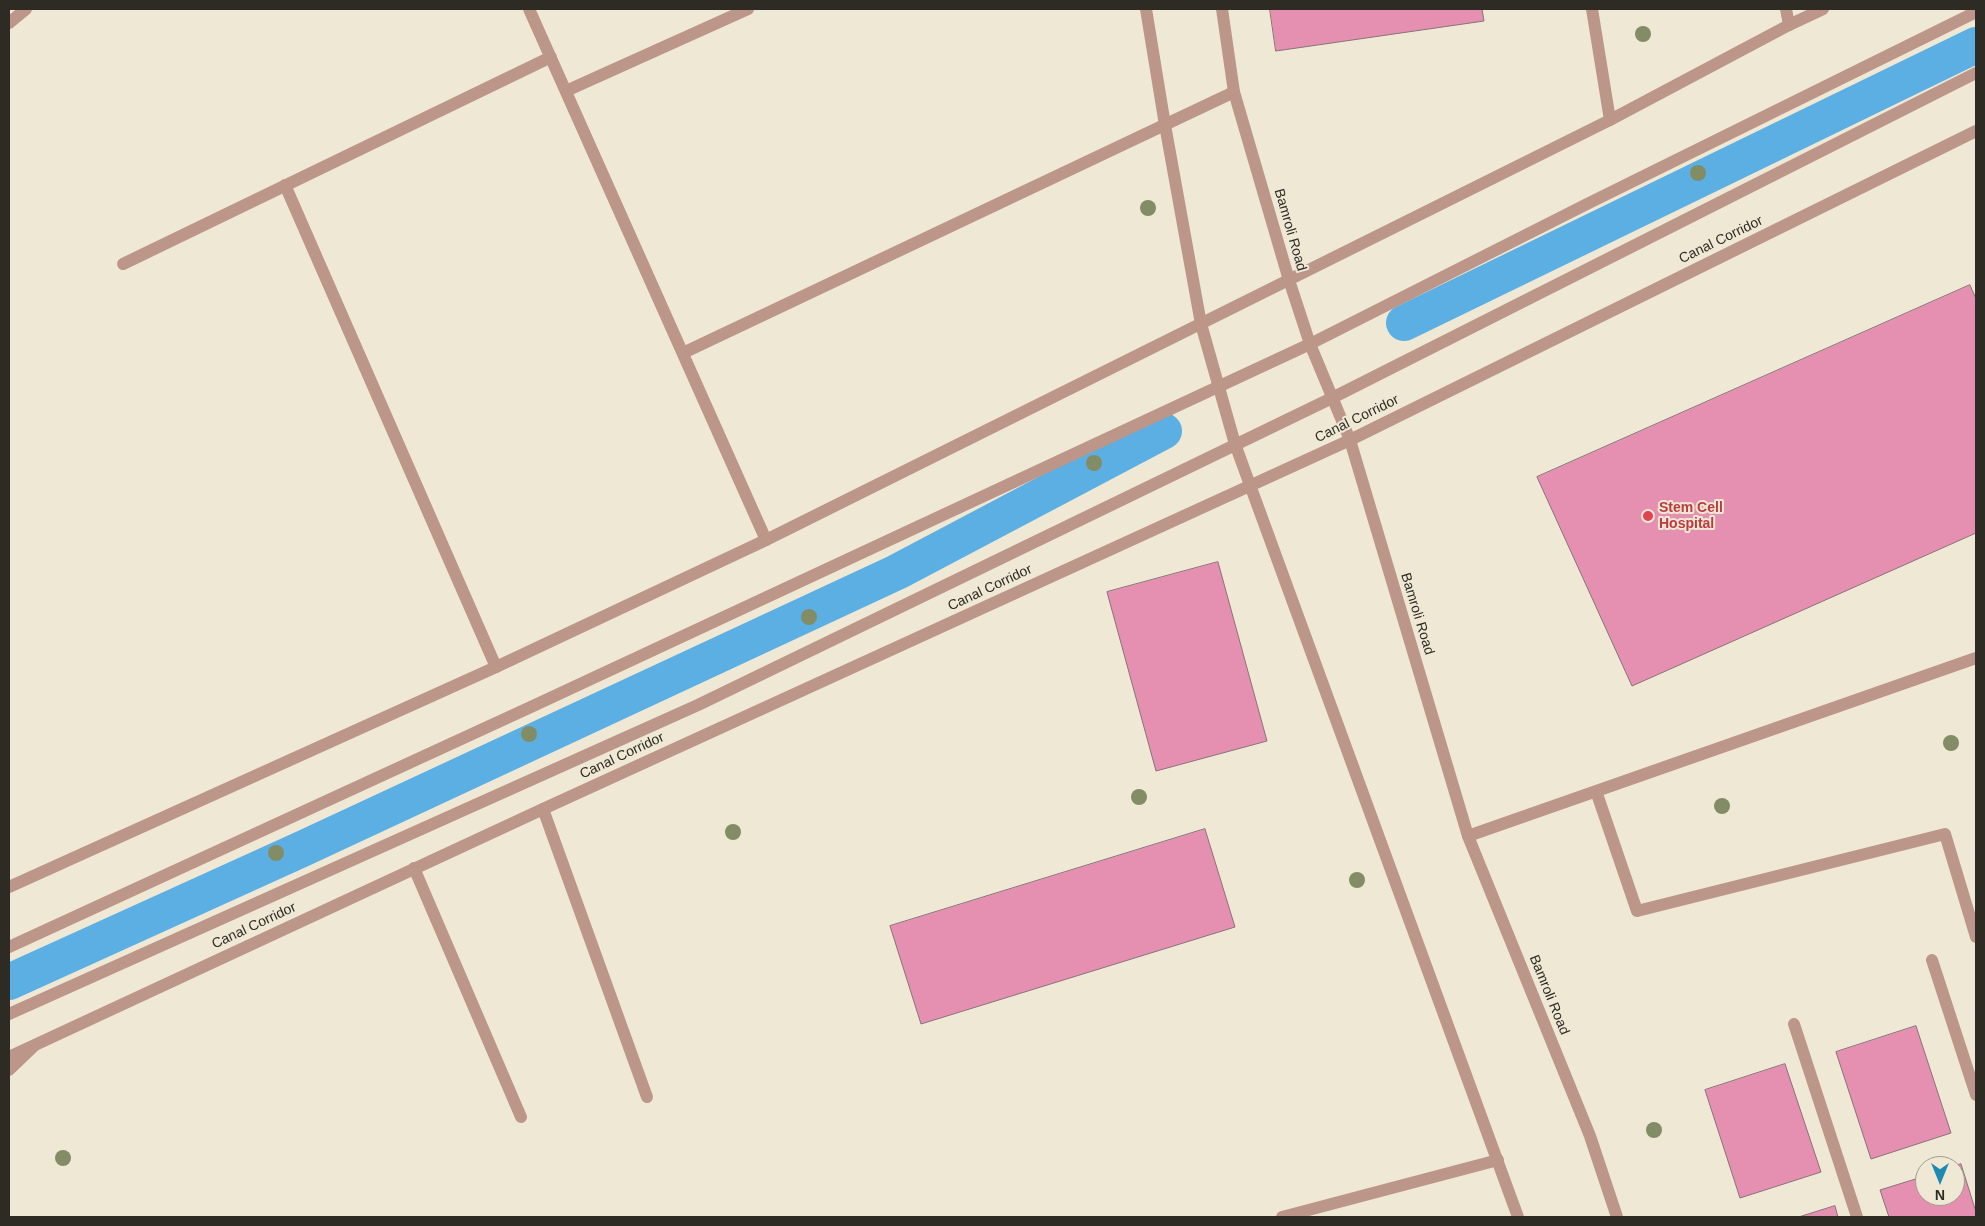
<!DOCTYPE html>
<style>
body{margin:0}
#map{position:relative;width:1985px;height:1226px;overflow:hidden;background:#efe8d5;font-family:Helvetica,sans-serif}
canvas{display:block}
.frame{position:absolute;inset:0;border:10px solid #2d2b24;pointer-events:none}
.north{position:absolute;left:1915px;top:1156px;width:50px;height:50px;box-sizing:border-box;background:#efe8d5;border:1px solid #a19c8e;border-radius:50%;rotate:180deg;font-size:14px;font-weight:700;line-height:20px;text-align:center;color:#2d2b24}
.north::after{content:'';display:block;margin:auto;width:18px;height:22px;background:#1e8ab1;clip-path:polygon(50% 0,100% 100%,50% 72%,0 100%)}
</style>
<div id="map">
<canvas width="1985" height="1226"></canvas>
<div class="frame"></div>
<div class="north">N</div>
</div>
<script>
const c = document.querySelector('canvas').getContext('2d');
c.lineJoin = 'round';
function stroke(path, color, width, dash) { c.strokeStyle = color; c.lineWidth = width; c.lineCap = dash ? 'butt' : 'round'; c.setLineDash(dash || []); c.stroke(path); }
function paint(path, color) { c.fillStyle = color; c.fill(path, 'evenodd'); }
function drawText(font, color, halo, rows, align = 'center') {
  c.font = font + ' Helvetica,sans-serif'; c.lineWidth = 4; c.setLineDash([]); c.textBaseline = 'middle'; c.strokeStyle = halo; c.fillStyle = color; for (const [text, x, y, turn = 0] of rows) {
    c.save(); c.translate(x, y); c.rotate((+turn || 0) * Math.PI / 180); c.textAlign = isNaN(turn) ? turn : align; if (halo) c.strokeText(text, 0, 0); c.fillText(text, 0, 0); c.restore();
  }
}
stroke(new Path2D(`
 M 1404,323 L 1976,45
 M 9,982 L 302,849 L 897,572 L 1164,431`), '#5cafe3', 36);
const building = new Path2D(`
 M 1270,9 L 1482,9 L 1484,21 L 1276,51 Z
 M 1970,285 L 1976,299 L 1976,533 L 1632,686 L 1537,477 Z
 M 1218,562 L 1267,741 L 1156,771 L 1107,592 Z
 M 1205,829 L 1235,927 L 921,1024 L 890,926 Z
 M 1916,1026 L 1951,1133 L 1871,1159 L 1836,1052 Z
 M 1785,1064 L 1821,1172 L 1740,1198 L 1705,1090 Z
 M 1961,1164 L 1976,1212 L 1976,1217 L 1889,1217 L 1880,1190 L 1925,1176 L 1925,1196 L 1955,1196 L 1955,1166 Z
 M 1835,1206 L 1838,1217 L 1799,1217 Z`);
paint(building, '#e690b1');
stroke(building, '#877279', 1);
stroke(new Path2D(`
 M 9,947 L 533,706 L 1310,344 L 1589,203 L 1976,12
 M 9,1014 L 698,705 L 1332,398 L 1976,73`), '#bc9689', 12);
stroke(new Path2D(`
 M 529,9 L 766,540
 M 1592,9 L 1610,120
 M 1786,9 L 1789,25
 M 566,91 L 748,9
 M 285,185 L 496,667
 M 123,264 L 551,57
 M 683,353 L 1234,92
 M 1596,791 L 1637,911 L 1945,834 L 1976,937
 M 543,809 L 647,1097
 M 1468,836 L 1976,658
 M 414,868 L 521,1117
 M 1932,960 L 1976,1095
 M 1794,1024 L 1857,1217
 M 9,1070 L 33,1047
 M 1282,1217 L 1498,1160`), '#bc9689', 12);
stroke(new Path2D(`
 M 1146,9 L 1165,125 L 1201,324 L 1235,444 L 1518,1217
 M 1222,9 L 1234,92 L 1289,280 L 1310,344 L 1350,440 L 1468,836 L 1590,1136 L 1617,1217
 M 9,23 L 26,9
 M 9,887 L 496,667 L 766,540 L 1610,120 L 1789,25 L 1823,9
 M 9,1057 L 543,809 L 1350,440 L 1976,131`), '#bc9689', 12);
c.fillStyle = '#828c65';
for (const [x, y] of [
 [1643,34],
 [1698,173],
 [1148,208],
 [1094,463],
 [809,617],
 [529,734],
 [1951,743],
 [1139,797],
 [1722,806],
 [733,832],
 [276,853],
 [1357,880],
 [1654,1130],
 [63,1158]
]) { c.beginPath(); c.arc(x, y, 8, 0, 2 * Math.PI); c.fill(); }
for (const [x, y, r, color] of [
 [1648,516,6,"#e0444e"]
]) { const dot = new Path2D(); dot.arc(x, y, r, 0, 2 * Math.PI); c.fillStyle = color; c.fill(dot); stroke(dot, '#efe8d5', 2); }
drawText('14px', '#2d2b24', '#efe8d5', [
 ["Bamroli Road",1290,230,74],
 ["Canal Corridor",1721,240,-26],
 ["Canal Corridor",1357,419,-26],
 ["Canal Corridor",990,588,-25],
 ["Bamroli Road",1417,614,73],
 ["Canal Corridor",622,756,-25],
 ["Canal Corridor",254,926,-25],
 ["Bamroli Road",1549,995,68]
]);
drawText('bold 14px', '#be3a42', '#efe8d5', [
 ["Stem Cell",1659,508],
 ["Hospital",1659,524]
], 'left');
</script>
